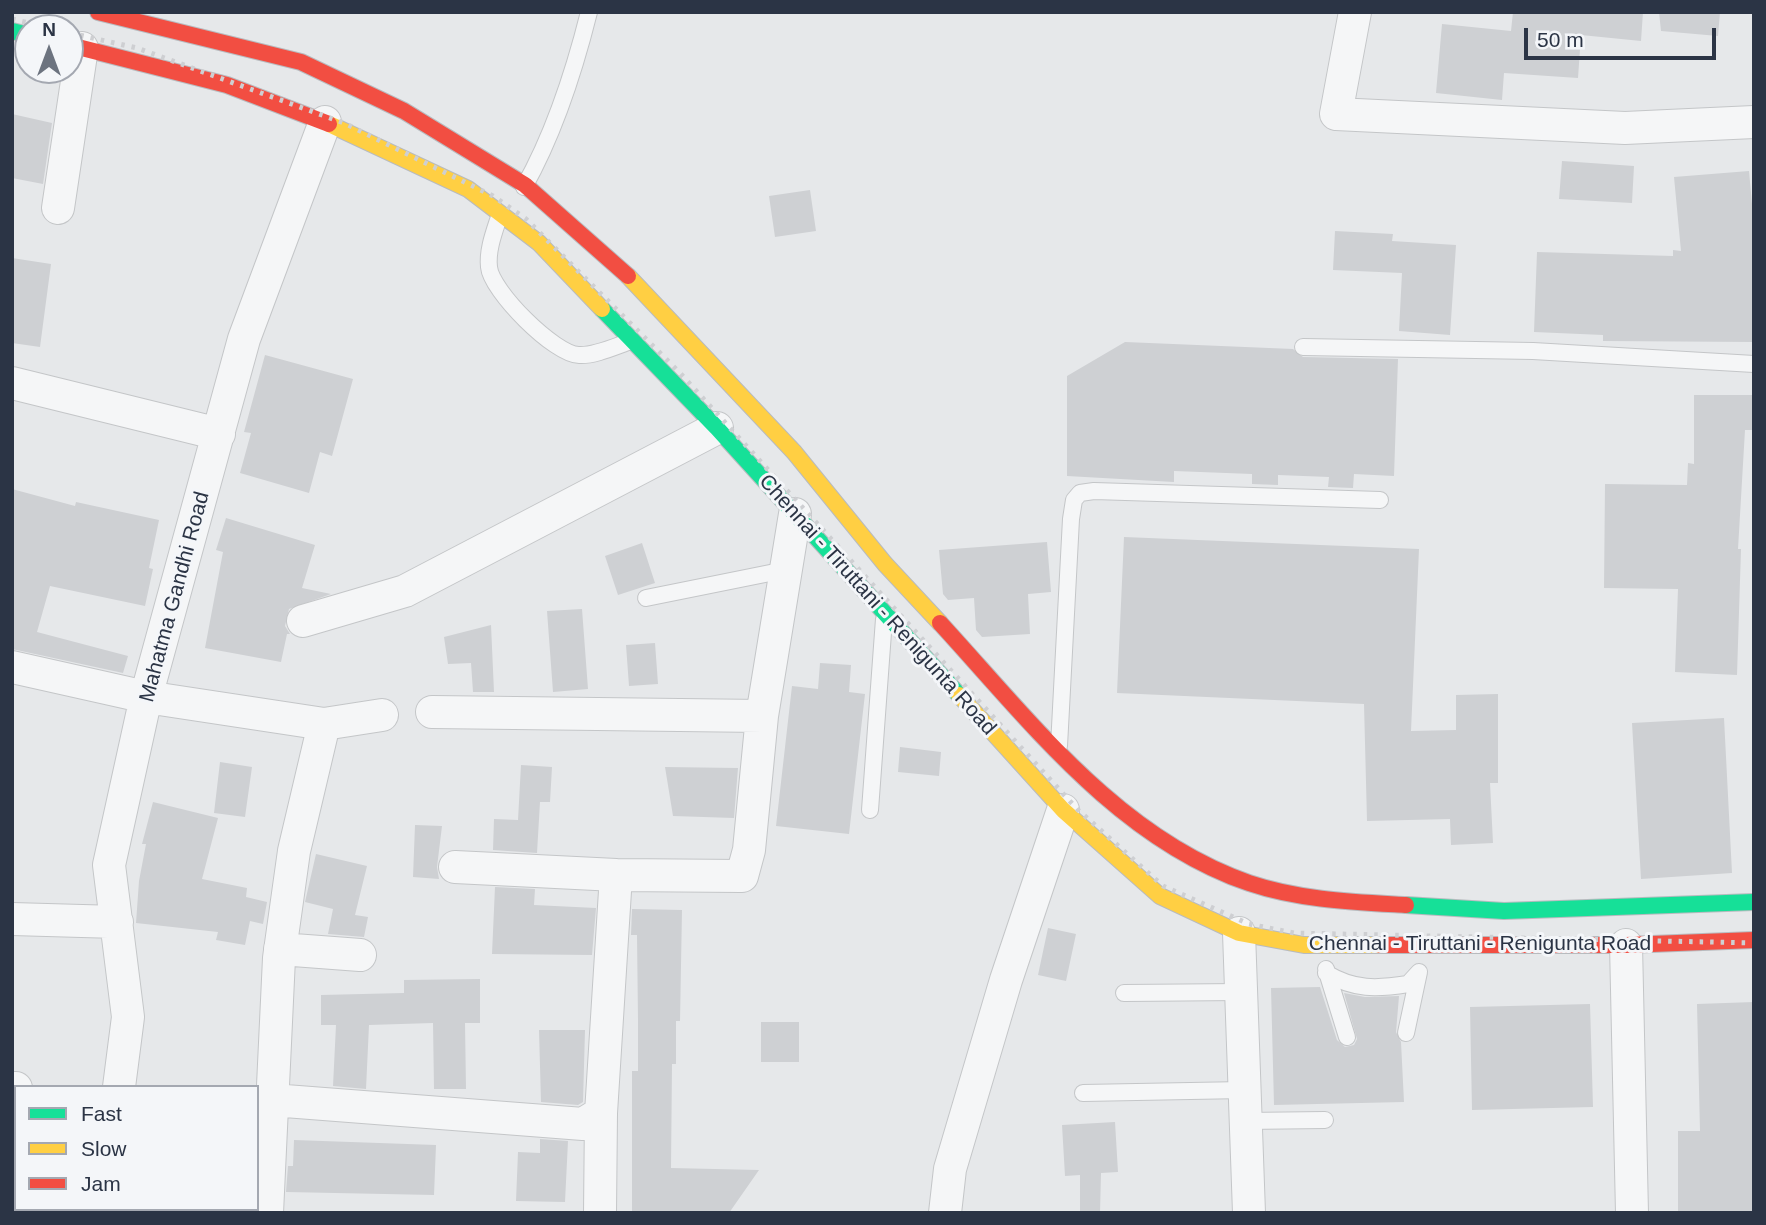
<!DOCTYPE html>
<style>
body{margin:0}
#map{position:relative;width:1766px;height:1225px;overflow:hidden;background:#e6e8ea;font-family:Arial,sans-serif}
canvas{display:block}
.frame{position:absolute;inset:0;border:14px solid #2b3445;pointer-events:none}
.legend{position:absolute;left:14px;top:1085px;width:245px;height:126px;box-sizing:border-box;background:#f4f6f9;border:2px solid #a4a8b1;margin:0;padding:9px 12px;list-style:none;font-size:21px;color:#2b3445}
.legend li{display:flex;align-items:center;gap:14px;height:35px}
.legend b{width:35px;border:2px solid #a4a8b1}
.north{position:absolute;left:14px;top:14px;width:70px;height:70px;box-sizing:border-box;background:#f4f6f9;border:2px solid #a4a8b1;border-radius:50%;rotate:0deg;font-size:19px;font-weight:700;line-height:28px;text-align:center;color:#2b3445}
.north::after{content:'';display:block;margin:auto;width:24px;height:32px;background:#6c737f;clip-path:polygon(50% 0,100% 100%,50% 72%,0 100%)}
.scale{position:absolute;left:1524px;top:28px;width:192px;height:32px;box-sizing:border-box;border:4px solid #2b3445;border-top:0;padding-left:9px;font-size:21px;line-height:24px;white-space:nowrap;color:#2b3445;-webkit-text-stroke:5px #f4f6f9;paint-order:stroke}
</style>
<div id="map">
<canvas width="1766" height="1225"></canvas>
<div class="frame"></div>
<ul class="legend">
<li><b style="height:9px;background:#16e098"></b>Fast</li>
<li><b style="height:9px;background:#ffcf43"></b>Slow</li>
<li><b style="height:9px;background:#f24e42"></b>Jam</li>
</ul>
<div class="north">N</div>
<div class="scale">50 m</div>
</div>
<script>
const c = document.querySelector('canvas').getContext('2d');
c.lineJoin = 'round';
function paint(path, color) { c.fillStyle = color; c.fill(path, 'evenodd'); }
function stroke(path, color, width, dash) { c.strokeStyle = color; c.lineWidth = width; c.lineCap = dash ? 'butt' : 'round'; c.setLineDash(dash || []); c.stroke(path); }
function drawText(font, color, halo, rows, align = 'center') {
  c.font = font + ' Arial,sans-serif'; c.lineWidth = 6; c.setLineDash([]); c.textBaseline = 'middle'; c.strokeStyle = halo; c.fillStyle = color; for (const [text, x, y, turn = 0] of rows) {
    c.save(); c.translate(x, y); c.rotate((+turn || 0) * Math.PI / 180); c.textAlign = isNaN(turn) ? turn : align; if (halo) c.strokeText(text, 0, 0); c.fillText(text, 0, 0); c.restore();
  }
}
paint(new Path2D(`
 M 1513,12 L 1643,12 L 1641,41 L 1581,35 L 1578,78 L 1504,73 L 1502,100 L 1436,93 L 1442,24 L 1511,31 Z
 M 1659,12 L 1720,12 L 1718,36 L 1661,31 Z
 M 12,114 L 52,123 L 43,184 L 12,178 Z
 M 1562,161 L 1634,166 L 1632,203 L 1559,199 Z
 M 1749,171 L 1754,226 L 1754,342 L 1603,341 L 1603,335 L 1534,332 L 1537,252 L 1673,256 L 1673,250 L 1681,251 L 1674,177 Z
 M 810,190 L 816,231 L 775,237 L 769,196 Z
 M 1335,231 L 1393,234 L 1392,241 L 1456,245 L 1450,335 L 1399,331 L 1402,273 L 1333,270 Z
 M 12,258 L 51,264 L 40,347 L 12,343 Z
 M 1125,342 L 1293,349 L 1303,357 L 1398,359 L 1394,476 L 1354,474 L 1353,488 L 1328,487 L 1329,477 L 1278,475 L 1278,485 L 1252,484 L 1252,474 L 1174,471 L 1174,482 L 1067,476 L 1067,376 Z
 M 265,355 L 353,379 L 332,456 L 320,452 L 309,493 L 240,473 L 251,433 L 244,432 Z
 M 1694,395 L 1754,395 L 1754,430 L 1745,430 L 1738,549 L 1741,549 L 1737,675 L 1675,672 L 1678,589 L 1604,588 L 1605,484 L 1687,485 L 1688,463 L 1694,464 Z
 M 12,489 L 75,506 L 76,502 L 159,520 L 149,568 L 153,569 L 145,606 L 50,586 L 37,632 L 128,656 L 123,673 L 12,649 Z
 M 226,518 L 315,545 L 302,588 L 331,594 L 289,609 L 285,626 L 290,634 L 287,634 L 281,662 L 205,648 L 223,552 L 216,550 Z
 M 1124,537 L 1419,549 L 1411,731 L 1456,730 L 1456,695 L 1498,694 L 1498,783 L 1490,783 L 1493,843 L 1451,845 L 1450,819 L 1367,821 L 1364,704 L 1117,693 Z
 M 1047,542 L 1051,592 L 1028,594 L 1030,634 L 982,637 L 976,630 L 974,598 L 948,600 L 943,594 L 939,550 Z
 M 642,543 L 655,583 L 618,595 L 605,556 Z
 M 582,609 L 588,689 L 553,692 L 547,611 Z
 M 491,625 L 494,692 L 473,692 L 471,663 L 448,664 L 444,637 Z
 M 655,643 L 658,684 L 629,686 L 626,645 Z
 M 820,663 L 851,665 L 849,692 L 865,694 L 849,834 L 776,826 L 792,686 L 818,689 Z
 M 1724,718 L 1732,873 L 1641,879 L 1632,723 Z
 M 900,747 L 941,752 L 939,776 L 898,772 Z
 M 220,762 L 252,767 L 245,817 L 214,813 Z
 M 521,765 L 552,767 L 550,802 L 540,802 L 537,853 L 493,850 L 494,819 L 518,820 Z
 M 665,767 L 738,768 L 734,818 L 673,816 Z
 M 153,802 L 218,818 L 202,879 L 247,888 L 246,897 L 267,902 L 263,924 L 250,921 L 245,945 L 216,940 L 218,932 L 136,923 L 139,881 L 146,844 L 142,844 Z
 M 415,825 L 442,826 L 437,867 L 439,879 L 413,877 Z
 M 316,854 L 367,866 L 355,915 L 368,917 L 364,937 L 328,934 L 333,909 L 305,902 Z
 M 495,887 L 535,889 L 534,905 L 596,908 L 592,955 L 492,954 Z
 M 632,909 L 682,910 L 680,1021 L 676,1021 L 676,1064 L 672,1064 L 671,1168 L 759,1170 L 729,1213 L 632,1211 L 632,1071 L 638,1071 L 638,1020 L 637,935 L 631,935 Z
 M 1048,928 L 1076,934 L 1066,981 L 1038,975 Z
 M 480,979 L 480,1023 L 465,1023 L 466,1089 L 434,1089 L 433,1023 L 369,1025 L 366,1089 L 333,1086 L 336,1025 L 321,1025 L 321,995 L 404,993 L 404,980 Z
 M 1320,987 L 1337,1040 L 1345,1047 L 1354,1045 L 1357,1039 L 1344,993 L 1365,997 L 1399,996 L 1396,1032 L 1401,1042 L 1404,1102 L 1274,1105 L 1271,988 Z
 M 1754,1002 L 1754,1213 L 1678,1213 L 1678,1131 L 1700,1131 L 1697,1004 Z
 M 1590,1004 L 1593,1107 L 1472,1110 L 1470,1007 Z
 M 761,1022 L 799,1022 L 799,1062 L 761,1062 Z
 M 539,1030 L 585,1030 L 583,1102 L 578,1105 L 541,1102 Z
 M 1115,1122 L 1118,1172 L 1101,1173 L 1100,1213 L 1080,1213 L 1080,1175 L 1065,1176 L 1062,1125 Z
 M 540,1139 L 568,1141 L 565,1202 L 516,1201 L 518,1152 L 540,1153 Z
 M 294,1140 L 436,1145 L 434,1195 L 286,1192 L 288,1166 L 293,1166 Z`), '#ced0d3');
const lane = new Path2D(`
 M 524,187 C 555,132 574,72 589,12
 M 500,214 C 495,230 487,249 489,267 C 491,291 555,355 579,355 C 595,356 616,346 631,341
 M 1303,347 L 1533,351 L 1754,364
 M 646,598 L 785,570
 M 1059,746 L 1071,519 L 1074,500 L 1080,493 L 1094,491 L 1380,500
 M 870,810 L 884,619
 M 1326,969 L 1347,1037
 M 1326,973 C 1354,990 1377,989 1408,984 L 1419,972
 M 1124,993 L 1241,992
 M 1406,1033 L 1419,972
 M 1083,1093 L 1244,1090
 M 1245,1121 L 1325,1120`);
const street = new Path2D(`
 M 1355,12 L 1336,114 L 1625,128 L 1754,122
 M 58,208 L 82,48
 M 12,383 L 219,434
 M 303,621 L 405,591 L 717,428
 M 12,667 L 146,697 L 324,724 L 382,715
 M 432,712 L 762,716
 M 455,867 L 616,875
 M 12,919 L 117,922
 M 1239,933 L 1249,1213
 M 1626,945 L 1632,1213
 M 280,949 L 360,955
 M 119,1087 L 128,1017 L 109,865 L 146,697 L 244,339 L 325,122
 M 12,1088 L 16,1088
 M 272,1100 L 583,1124 L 601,1113 L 616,875 L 742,876 L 749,850 L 762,716 L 795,514
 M 104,1213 L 104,1209
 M 267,1213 L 279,958 L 294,851 L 324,724
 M 600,1213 L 601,1113
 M 945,1213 L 950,1169 L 1006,980 L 1063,810`);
const fast = new Path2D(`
 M 12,31 L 28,35
 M 602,309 L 717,428 L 959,695
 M 1406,905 L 1504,911 L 1754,902`);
const slow = new Path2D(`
 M 329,124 L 468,189 L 539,243 L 602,309
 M 628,276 L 794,452 L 885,564 L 940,623
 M 959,695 L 1063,810 L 1160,896 L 1239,933 L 1304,945 L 1380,945`);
const jam = new Path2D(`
 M 98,12 L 301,62 L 404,111 L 525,185 L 628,276
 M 70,45 L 227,85 L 329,124
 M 940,623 C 1030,721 1118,838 1249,883 C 1299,900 1354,902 1406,905
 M 1380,945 L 1626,945 L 1754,940`);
stroke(lane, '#c4c6c8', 18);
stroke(street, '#c4c6c8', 34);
stroke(fast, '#b8bbbf', 18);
stroke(slow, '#b8bbbf', 18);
stroke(jam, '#b8bbbf', 18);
stroke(lane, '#f5f6f7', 16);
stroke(street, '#f5f6f7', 32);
stroke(fast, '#16e098', 16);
stroke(slow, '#ffcf43', 16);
stroke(jam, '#f24e42', 16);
stroke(new Path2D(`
 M 12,19 L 50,28
 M 70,33 L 137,48 L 344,123 L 493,196 L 526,219 L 679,372 L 1077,809 L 1163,886 L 1249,924 L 1294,933 L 1754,943`), '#cecfd2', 5, [3.5, 7]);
drawText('21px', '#2b3445', '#f4f6f9', [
 ["Mahatma Gandhi Road",175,597,-75],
 ["Chennai - Tiruttani - Renigunta Road",877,605,48],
 ["Chennai - Tiruttani - Renigunta Road",1480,944]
]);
</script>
